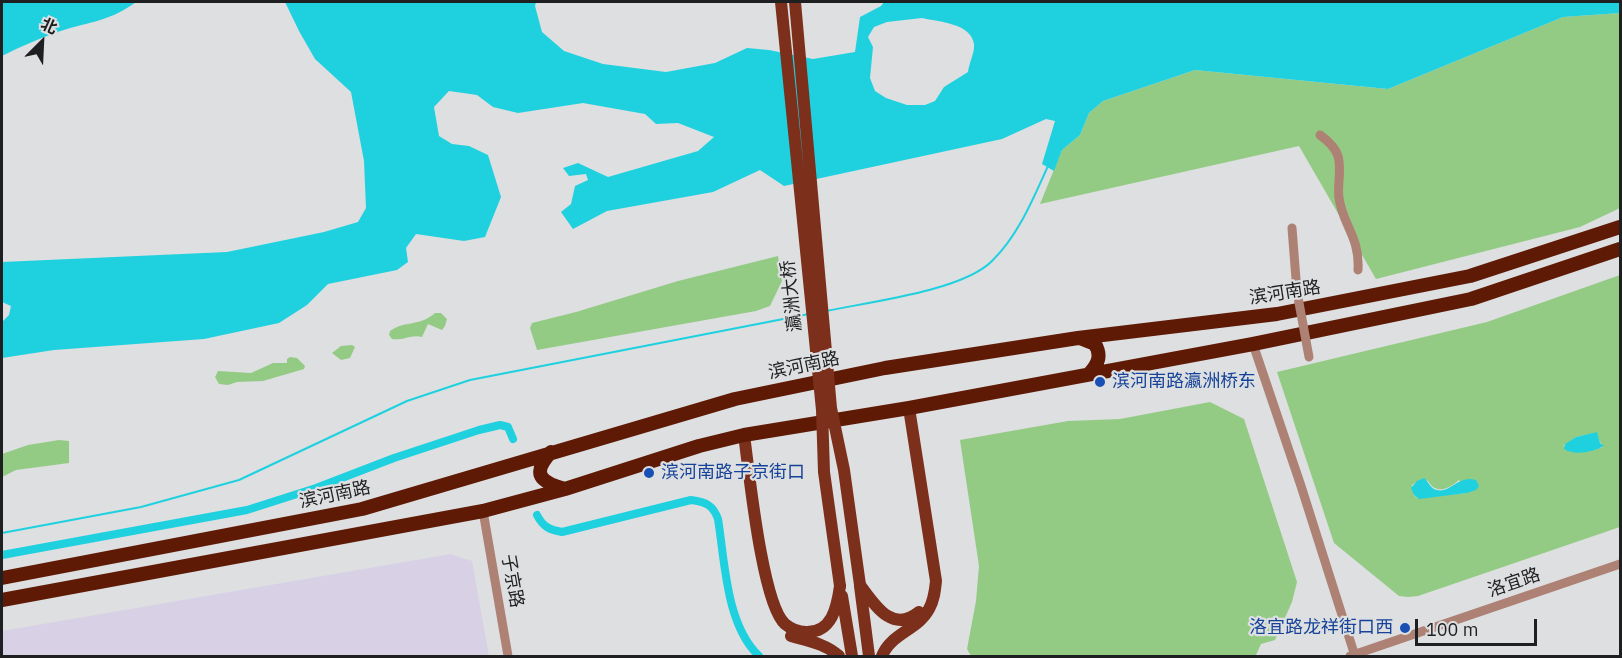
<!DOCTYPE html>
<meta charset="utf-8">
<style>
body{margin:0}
#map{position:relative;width:1622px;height:658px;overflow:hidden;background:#dddfe1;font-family:"IBM Plex Sans","Noto Sans SC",sans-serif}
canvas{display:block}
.frame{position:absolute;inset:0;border:3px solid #1e1f20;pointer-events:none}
.north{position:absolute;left:12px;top:12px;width:60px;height:60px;-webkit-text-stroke:4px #dddfe1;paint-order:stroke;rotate:24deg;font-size:16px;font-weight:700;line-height:24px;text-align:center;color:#1e1f20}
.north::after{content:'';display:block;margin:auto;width:21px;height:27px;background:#1e1f20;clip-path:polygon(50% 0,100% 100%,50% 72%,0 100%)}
.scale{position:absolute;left:1415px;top:619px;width:122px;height:27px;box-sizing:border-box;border:3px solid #1e1f20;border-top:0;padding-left:8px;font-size:18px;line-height:21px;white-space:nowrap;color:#1e1f20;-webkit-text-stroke:4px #dddfe1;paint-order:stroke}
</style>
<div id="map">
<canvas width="1622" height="658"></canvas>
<div class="frame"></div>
<div class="north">北</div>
<div class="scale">100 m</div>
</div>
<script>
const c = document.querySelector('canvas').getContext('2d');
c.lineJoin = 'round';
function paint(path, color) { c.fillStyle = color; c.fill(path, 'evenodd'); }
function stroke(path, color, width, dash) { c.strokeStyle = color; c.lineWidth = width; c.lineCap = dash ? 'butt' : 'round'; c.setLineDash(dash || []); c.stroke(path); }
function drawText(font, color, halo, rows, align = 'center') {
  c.font = font + ' "IBM Plex Sans","Noto Sans SC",sans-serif'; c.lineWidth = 4.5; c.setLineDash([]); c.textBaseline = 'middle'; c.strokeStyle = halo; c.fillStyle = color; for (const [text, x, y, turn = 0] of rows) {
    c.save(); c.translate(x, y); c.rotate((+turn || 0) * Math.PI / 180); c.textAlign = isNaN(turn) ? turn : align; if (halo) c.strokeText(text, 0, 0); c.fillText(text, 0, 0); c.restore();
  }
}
paint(new Path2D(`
 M 451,554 L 472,561 L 489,656 L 2,656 L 2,631 Z`), '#d8d1e6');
paint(new Path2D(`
 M 1620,13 L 1620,208 L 1580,227 L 1376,279 L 1299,146 L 1040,204 L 1062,150 L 1080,135 L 1089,113 L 1103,101 L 1195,70 L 1388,89 L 1563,17 Z
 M 778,256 L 782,281 L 770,306 L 756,311 L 537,350 L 530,328 L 532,323 L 576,312 L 678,281 Z
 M 1620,275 L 1620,527 L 1418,596 L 1408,597 L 1399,596 L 1334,543 L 1277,372 L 1487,322 ZM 1595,433 L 1603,447 L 1593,450 L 1563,446 L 1576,437 ZM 1422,479 L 1428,481 C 1436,495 1449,489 1459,480 L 1467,493 L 1417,498 L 1414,495 L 1412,485 Z
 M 435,313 L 441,313 L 447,319 L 445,326 L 442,330 L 428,324 L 422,337 C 411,334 403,341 392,339 L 389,335 L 390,331 C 405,320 419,327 435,313 Z
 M 352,345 L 355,347 L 350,358 L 341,360 L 332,353 L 341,346 Z
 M 290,357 L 297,358 L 305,366 L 304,369 L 263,381 L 237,382 L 228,385 L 219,384 L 215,377 L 218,371 L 251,373 L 273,363 L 287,363 L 287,359 Z
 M 1210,402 L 1244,419 L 1297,582 L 1292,602 L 1275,640 L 1261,644 L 1256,655 L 1252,656 L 971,656 L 967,649 L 976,601 L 979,566 L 960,440 L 1068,421 L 1120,419 Z
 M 59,440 L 69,441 L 69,463 L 16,470 L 2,477 L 2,454 L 28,445 Z`), '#94cb84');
paint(new Path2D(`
 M 2,2 L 136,2 C 111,20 95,21 67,29 C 44,36 22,46 2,56 Z
 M 285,2 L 536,2 L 535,6 L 542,32 L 564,51 L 603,64 L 666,72 L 715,63 L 747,48 L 769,50 L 813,59 L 855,52 L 860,17 L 881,6 L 884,2 L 1620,2 L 1620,13 L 1563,17 L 1388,89 L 1195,70 L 1103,101 L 1089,113 L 1080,135 L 1062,150 L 1054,171 L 1042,164 L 1055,121 L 1046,119 L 1002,139 L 784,186 L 760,170 L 713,192 L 607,211 L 573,229 L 561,212 L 571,204 L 575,186 L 588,180 L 586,174 L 569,176 L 563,168 L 578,163 L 608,177 L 698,151 L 714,137 L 678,123 L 656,124 L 645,114 L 583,103 L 518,113 L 493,107 L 477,95 L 449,91 L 434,107 L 439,136 L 452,144 L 469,146 L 488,155 L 501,197 L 485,237 L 464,241 L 416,234 L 406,248 L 408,262 L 397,270 L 328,284 L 307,305 L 279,323 L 204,339 L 54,350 L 2,358 L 2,322 L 9,315 L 11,306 L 2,302 L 2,262 L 227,252 L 324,232 L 358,222 L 366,208 L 364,161 L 351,92 L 315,59 L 299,31 ZM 922,18 C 939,22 971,23 974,44 C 975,52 969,63 968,72 L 944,87 L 935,101 L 925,105 L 907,105 L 886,98 L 875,91 L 870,78 L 873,47 L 868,37 L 874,27 L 887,22 Z
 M 1597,432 L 1600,443 L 1604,446 C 1593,452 1575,456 1564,449 L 1565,444 L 1576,437 Z
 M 1424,478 C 1428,481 1430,487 1434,489 C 1449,496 1458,474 1476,480 L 1479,486 L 1476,490 L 1467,493 L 1419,499 L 1414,495 L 1411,488 L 1417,481 Z`), '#1fd1df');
stroke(new Path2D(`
 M 826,311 C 869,302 962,291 992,261 C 1018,236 1033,199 1048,166
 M 2,533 L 141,507 L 239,480 L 407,401 L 470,380 L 809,314`), '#1fd1df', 2);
stroke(new Path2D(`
 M 537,515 C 543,527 550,530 562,532 L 691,500 C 706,502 713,505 718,519 C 725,562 726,625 759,656
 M 2,555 L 247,510 L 316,488 L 394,458 L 479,430 L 500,425 L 508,427 L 513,439`), '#1fd1df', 8);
stroke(new Path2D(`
 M 1320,135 C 1327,140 1335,147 1338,156 C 1342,170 1337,185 1339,198 C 1343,226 1360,237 1358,270
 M 1292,228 L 1297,292
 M 1253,344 L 1301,486 L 1355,656
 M 483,511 L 508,656
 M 1350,656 L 1620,564`), '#ae8175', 9);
stroke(new Path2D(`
 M 744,435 C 749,470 762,604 785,624 C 791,629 798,632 806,632 C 832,633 837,607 840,586
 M 860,585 C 875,605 892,634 919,612
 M 860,586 L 869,656
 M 842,596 L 852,656
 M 791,636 C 809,641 826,644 839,656
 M 882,656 C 891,633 918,630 929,609 C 934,600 935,591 936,581 L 909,408`), '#7c301c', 12);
stroke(new Path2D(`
 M 1080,338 L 1095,344 C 1102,356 1098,364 1089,374
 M 551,452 C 531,474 540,482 565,489
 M 2,578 L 362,509 L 735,399 L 885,368 L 1078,338 L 1277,314 L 1470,276 L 1620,227
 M 2,600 L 483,511 L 565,489 L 699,446 L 744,435 L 909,408 L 1253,344 L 1471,299 L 1620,249`), '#5f1a06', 14);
stroke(new Path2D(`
 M 1297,292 L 1309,357`), '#ae8175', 9);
stroke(new Path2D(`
 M 781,2 L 822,410 L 824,472 L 840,586
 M 795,2 L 831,408 L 844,470 L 860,585`), '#7c301c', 12);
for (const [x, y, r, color] of [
 [1100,382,6,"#1a4fb4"],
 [649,473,6,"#1a4fb4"],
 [1405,628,6,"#1a4fb4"]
]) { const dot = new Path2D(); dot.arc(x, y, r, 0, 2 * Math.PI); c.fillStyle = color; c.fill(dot); stroke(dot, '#dddfe1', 2); }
drawText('18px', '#1e1f20', '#dddfe1', [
 ["滨河南路",1285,293,-9],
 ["瀛洲大桥",792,296,-96],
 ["滨河南路",804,366,-12],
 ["滨河南路",335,495,-12],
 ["子京路",512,581,80],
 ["洛宜路",1514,583,-19]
]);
drawText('18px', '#164399', '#dddfe1', [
 ["滨河南路瀛洲桥东",1112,382],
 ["滨河南路子京街口",661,473],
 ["洛宜路龙祥街口西",1393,628,"right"]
], 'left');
</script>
